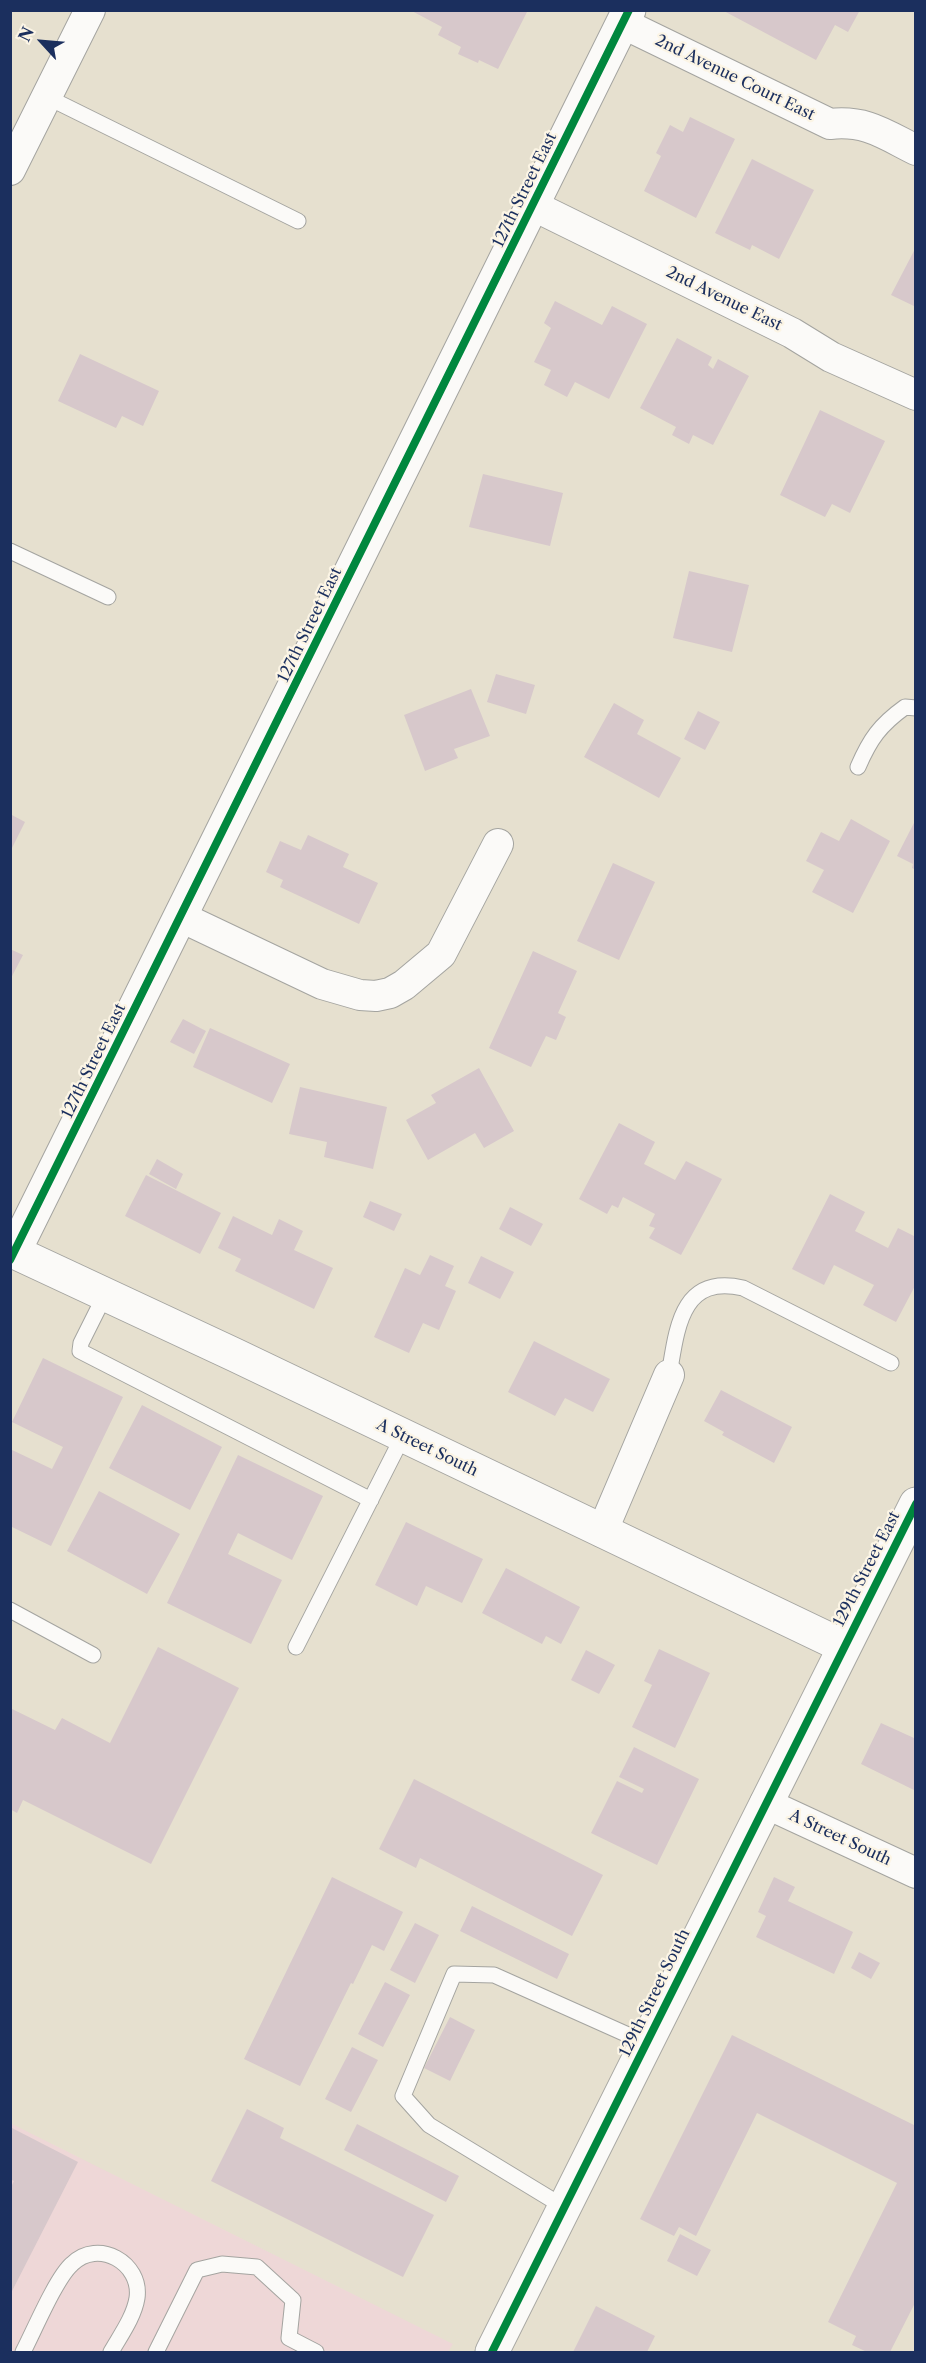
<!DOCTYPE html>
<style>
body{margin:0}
#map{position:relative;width:926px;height:2363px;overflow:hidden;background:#e6e0cf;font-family:"Libre Caslon Text",serif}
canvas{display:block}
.frame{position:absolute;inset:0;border:12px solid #1b2f5e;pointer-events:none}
.north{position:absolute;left:12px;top:12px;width:60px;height:60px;-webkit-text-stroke:4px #fcf5e5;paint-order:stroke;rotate:296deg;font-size:16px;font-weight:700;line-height:24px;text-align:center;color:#1b2f5e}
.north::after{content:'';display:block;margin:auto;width:21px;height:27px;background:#1b2f5e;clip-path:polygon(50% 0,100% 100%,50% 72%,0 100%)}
</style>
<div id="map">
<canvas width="926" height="2363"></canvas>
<div class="frame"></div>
<div class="north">N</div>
</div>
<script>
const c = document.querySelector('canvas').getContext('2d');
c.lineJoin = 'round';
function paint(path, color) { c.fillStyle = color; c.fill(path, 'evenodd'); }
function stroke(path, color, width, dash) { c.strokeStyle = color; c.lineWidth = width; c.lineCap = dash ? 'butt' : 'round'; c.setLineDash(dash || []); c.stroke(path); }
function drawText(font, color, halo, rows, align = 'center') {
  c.font = font + ' "Libre Caslon Text",serif'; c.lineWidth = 4.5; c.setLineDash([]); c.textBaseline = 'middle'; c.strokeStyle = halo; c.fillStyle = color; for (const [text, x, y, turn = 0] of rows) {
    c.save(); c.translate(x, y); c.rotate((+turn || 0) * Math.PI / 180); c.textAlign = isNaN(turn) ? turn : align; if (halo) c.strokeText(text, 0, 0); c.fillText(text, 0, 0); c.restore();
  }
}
paint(new Path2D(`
 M 10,2123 L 453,2344 L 448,2352 L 11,2352 Z`), '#eed7d7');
paint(new Path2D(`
 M 410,10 L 528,10 L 498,69 L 479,60 L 478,63 L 458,54 L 461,47 L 438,35 L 442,27 Z
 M 722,10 L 860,10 L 848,32 L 835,25 L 816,60 Z
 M 690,117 L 735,139 L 696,218 L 644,191 L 661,156 L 656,153 L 670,125 L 683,132 Z
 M 752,159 L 814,190 L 779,259 L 752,245 L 750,250 L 715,233 Z
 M 916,247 L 916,307 L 891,295 Z
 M 555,301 L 602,325 L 612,306 L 647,324 L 609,399 L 575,382 L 567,397 L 544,385 L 551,370 L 534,362 L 551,328 L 544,323 Z
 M 677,338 L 712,357 L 708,365 L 713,369 L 718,359 L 749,376 L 713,445 L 693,435 L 689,444 L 672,435 L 676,427 L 640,408 Z
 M 80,354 L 159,391 L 143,426 L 122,416 L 116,428 L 58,401 Z
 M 820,410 L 885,441 L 850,513 L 832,504 L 825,517 L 780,495 Z
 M 483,474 L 563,493 L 550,546 L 469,527 Z
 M 689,571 L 749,585 L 732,652 L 673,638 Z
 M 496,674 L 535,685 L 526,714 L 487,702 Z
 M 471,689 L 490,736 L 454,749 L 458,758 L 425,771 L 404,715 Z
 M 614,703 L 644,720 L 637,734 L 681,758 L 659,798 L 584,757 Z
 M 698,711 L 720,722 L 705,750 L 684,739 Z
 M 10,814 L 25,822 L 10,852 Z
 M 851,819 L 890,841 L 853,913 L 812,892 L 824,870 L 806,861 L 821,832 L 839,841 Z
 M 916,819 L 916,870 L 912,868 L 913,864 L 897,856 Z
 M 308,835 L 349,854 L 343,867 L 378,883 L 359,924 L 280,887 L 283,880 L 266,872 L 280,841 L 301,850 Z
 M 613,863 L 655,882 L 619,960 L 577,941 Z
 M 10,949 L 23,955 L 10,980 Z
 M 533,951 L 577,971 L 558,1013 L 566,1017 L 556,1040 L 546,1036 L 531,1067 L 489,1048 Z
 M 183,1019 L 206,1031 L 194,1054 L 170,1042 Z
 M 210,1028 L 290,1064 L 272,1103 L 193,1067 Z
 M 479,1068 L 514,1131 L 484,1148 L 475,1133 L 428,1160 L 406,1120 L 436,1103 L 431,1095 Z
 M 300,1087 L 387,1107 L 373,1169 L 324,1157 L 327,1142 L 289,1134 Z
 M 619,1123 L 655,1142 L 644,1164 L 675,1180 L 686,1161 L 722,1179 L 681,1255 L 649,1238 L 655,1228 L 649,1226 L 655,1214 L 623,1197 L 618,1208 L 612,1205 L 607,1214 L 579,1199 Z
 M 157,1159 L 183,1174 L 176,1189 L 149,1174 Z
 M 146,1175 L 221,1213 L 200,1254 L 125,1216 Z
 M 830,1194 L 865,1212 L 855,1231 L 888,1248 L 898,1228 L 916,1237 L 916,1284 L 896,1322 L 863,1305 L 874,1285 L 834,1265 L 824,1285 L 792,1269 Z
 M 370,1201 L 402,1214 L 394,1231 L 363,1217 Z
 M 510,1207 L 543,1224 L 531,1246 L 499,1229 Z
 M 233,1216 L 272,1235 L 279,1219 L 303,1231 L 294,1250 L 333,1268 L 314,1309 L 235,1271 L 241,1259 L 218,1248 Z
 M 430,1255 L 454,1266 L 445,1286 L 456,1291 L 439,1330 L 423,1323 L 409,1353 L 374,1337 L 405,1268 L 420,1275 Z
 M 481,1256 L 514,1272 L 500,1299 L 468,1283 Z
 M 534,1341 L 610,1379 L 593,1412 L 565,1398 L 555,1416 L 508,1392 Z
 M 43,1358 L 123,1397 L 51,1546 L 10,1526 L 10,1449 L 52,1469 L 63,1447 L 12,1422 Z
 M 721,1390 L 792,1427 L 774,1463 L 722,1435 L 724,1432 L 704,1421 Z
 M 142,1405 L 222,1447 L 190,1510 L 109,1468 Z
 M 238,1455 L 323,1496 L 292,1560 L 238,1533 L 228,1554 L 282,1580 L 251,1644 L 167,1603 Z
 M 99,1491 L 180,1534 L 147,1594 L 67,1551 Z
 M 406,1522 L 483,1559 L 462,1603 L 426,1586 L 417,1606 L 375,1585 Z
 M 506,1568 L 580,1607 L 561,1644 L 546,1636 L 542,1644 L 482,1613 Z
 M 158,1647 L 239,1688 L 151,1864 L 23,1800 L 17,1813 L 10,1809 L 10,1708 L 55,1730 L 62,1718 L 110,1743 Z
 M 659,1649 L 710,1673 L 675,1748 L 632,1727 L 652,1685 L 644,1681 Z
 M 586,1650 L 615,1665 L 599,1694 L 571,1680 Z
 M 881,1723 L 914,1738 L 916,1735 L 916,1791 L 861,1764 Z
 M 634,1747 L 699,1779 L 657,1865 L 591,1833 L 617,1781 L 642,1793 L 644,1789 L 619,1777 Z
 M 414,1779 L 603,1875 L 572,1936 L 420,1858 L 416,1868 L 379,1849 Z
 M 332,1877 L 403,1912 L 384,1951 L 372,1945 L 353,1984 L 351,1983 L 300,2086 L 244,2059 Z
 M 774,1877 L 795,1887 L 788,1901 L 853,1932 L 834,1974 L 756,1937 L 766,1916 L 758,1912 Z
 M 472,1906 L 569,1954 L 557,1979 L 460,1931 Z
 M 415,1923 L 439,1935 L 415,1983 L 390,1970 Z
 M 859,1952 L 880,1963 L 871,1979 L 851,1968 Z
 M 385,1982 L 410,1995 L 383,2047 L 358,2034 Z
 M 450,2017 L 475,2030 L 450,2081 L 424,2068 Z
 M 732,2035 L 916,2126 L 916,2301 L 890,2352 L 867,2352 L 852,2345 L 856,2336 L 828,2322 L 897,2183 L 757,2113 L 696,2236 L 679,2227 L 674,2236 L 640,2219 Z
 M 352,2047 L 378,2060 L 351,2112 L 325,2099 Z
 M 247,2109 L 284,2128 L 280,2138 L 434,2215 L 403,2277 L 211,2181 Z
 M 357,2124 L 459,2176 L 446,2202 L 344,2150 Z
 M 10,2127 L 78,2162 L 10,2295 L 10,2189 L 14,2181 L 10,2179 Z
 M 680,2234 L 711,2250 L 697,2276 L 667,2261 Z
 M 596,2306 L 655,2336 L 647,2352 L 573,2352 Z`), '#d7c8cb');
const lane = new Path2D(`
 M 47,97 L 298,221
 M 10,551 L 108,597
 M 858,767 C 870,739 880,725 905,707 L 916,708
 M 105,1295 L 81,1343 L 80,1351 L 371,1500
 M 669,1375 C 677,1328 681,1274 743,1288 L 891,1363
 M 10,1610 L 93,1655
 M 296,1647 L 403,1436
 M 564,2207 L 429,2125 L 403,2096 L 454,1974 L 494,1975 L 646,2043
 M 23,2352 C 34,2331 56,2278 72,2264 C 98,2238 142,2263 137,2298 C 134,2317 120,2336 111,2352
 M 156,2352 L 197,2270 L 222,2264 L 257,2267 L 293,2300 L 289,2338 L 316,2352`);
const street = new Path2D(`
 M 622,23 L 830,124 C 866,120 884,134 916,150
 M 10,170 L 90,10
 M 532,205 L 792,333 L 831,357 L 916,395
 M 181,917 L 322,984 L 360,995 L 376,996 L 390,993 L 404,985 L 441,954 L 498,844
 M 602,1532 L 669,1375
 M 765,1803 L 916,1873`);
const secondary = new Path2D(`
 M 10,1250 L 235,1355 L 843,1646
 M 14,1252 L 629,10
 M 492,2352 L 916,1504`);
stroke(lane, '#a4a4a0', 17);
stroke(street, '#a4a4a0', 32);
stroke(secondary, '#a4a4a0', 35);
stroke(lane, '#fbfaf8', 15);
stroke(street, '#fbfaf8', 30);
stroke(secondary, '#fbfaf8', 33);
stroke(new Path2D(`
 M 10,1260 L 629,10
 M 492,2352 L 916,1504`), '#00873e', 8);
drawText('16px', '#1b2f5e', '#fcf5e5', [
 ["2nd Avenue Court East",735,78,26],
 ["127th Street East",525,190,-64],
 ["2nd Avenue East",724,299,26],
 ["127th Street East",310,625,-64],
 ["127th Street East",94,1061,-64],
 ["A Street South",427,1448,26],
 ["129th Street East",867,1569,-63],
 ["A Street South",840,1838,25],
 ["129th Street South",655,1993,-64]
]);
</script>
